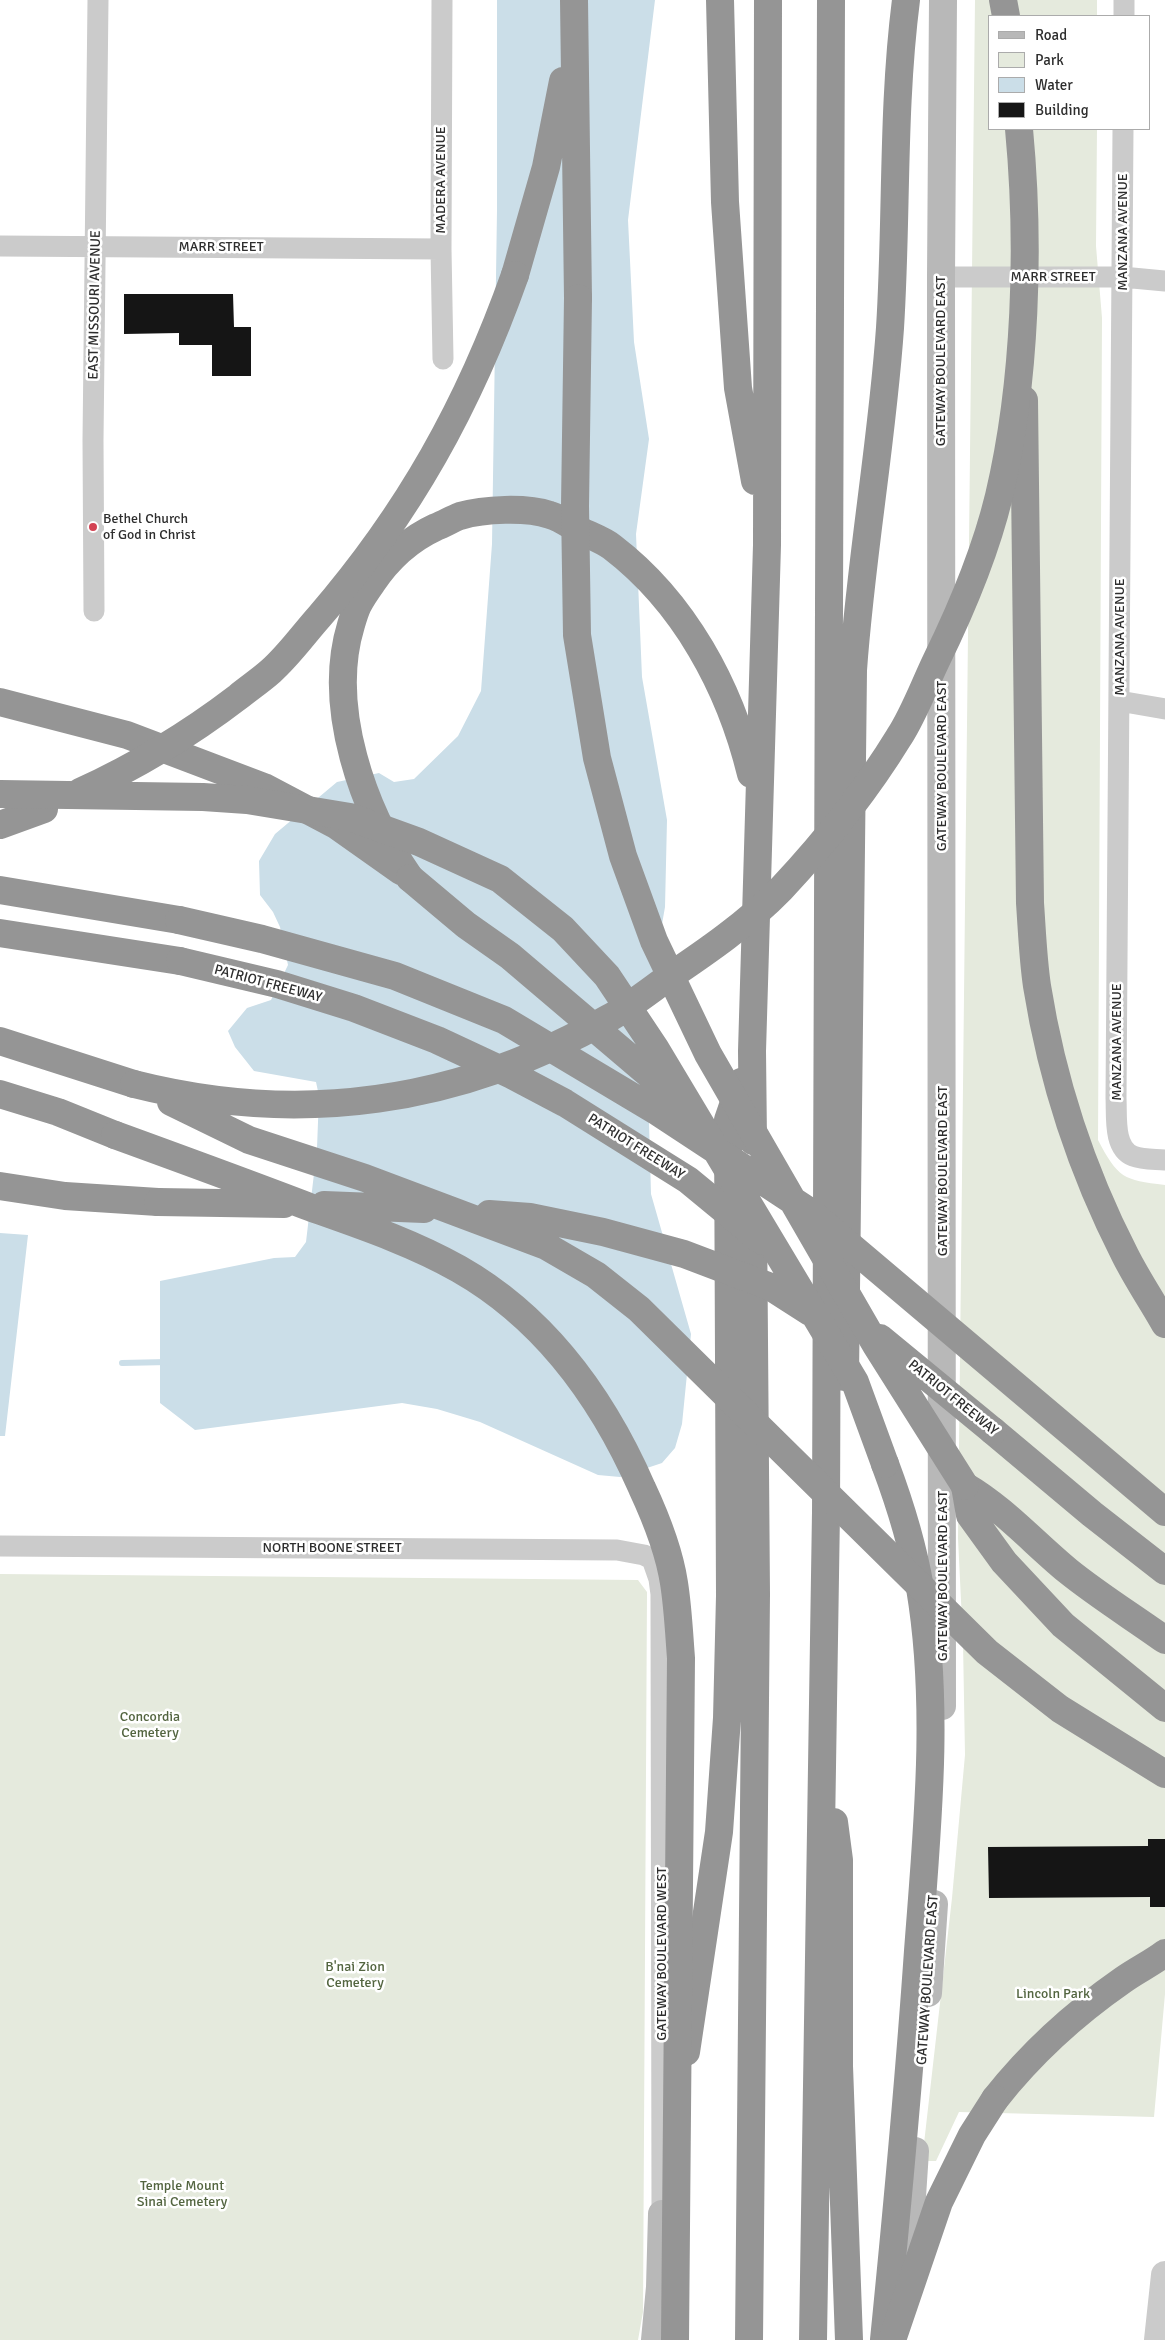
<!DOCTYPE html>
<style>
body{margin:0}
#map{position:relative;width:1165px;height:2340px;overflow:hidden;background:#fff;font-family:Signika,sans-serif}
canvas{display:block}
.legend{position:absolute;left:988px;top:15px;width:162px;height:115px;box-sizing:border-box;background:#fff;border:1px solid #ababab;margin:0;padding:6px 9px;list-style:none;font-size:15px;color:#2e2e2e}
.legend li{display:flex;align-items:center;gap:10px;height:25px}
.legend b{width:25px;border:1px solid #ababab}
</style>
<div id="map">
<canvas width="1165" height="2340"></canvas>
<ul class="legend">
<li><b style="height:6px;background:#b8b8b8"></b>Road</li>
<li><b style="height:14px;background:#e5eadd"></b>Park</li>
<li><b style="height:14px;background:#cbdee8"></b>Water</li>
<li><b style="height:14px;background:#151515"></b>Building</li>
</ul>
</div>
<script>
const c = document.querySelector('canvas').getContext('2d');
c.lineJoin = 'round';
function paint(path, color) { c.fillStyle = color; c.fill(path, 'evenodd'); }
function stroke(path, color, width, dash) { c.strokeStyle = color; c.lineWidth = width; c.lineCap = dash ? 'butt' : 'round'; c.setLineDash(dash || []); c.stroke(path); }
function drawText(font, color, halo, rows, align = 'center') {
  c.font = font + ' Signika,sans-serif'; c.lineWidth = 5; c.setLineDash([]); c.textBaseline = 'middle'; c.strokeStyle = halo; c.fillStyle = color; for (const [text, x, y, turn = 0] of rows) {
    c.save(); c.translate(x, y); c.rotate((+turn || 0) * Math.PI / 180); c.textAlign = isNaN(turn) ? turn : align; if (halo) c.strokeText(text, 0, 0); c.fillText(text, 0, 0); c.restore();
  }
}
paint(new Path2D(`
 M 975,0 L 1097,0 L 1097,16 L 989,16 L 989,129 L 1097,129 L 1096,246 L 1102,318 L 1098,1140 C 1118,1178 1123,1180 1165,1185 L 1165,1994 L 1154,2117 L 959,2112 L 936,2161 L 922,2161 L 952,1898 L 965,1755 L 963,1642 L 958,1538 Z
 M 0,1574 L 638,1580 L 647,1592 L 643,2312 L 638,2340 L 0,2340 Z`), '#e5eadd');
paint(new Path2D(`
 M 497,0 L 655,0 L 628,220 L 634,342 L 649,439 L 636,534 L 642,677 L 667,820 L 665,907 L 646,1015 L 651,1194 L 691,1334 L 682,1424 L 675,1448 L 662,1463 L 620,1477 L 598,1475 L 480,1422 L 437,1409 L 402,1403 L 195,1430 L 160,1403 L 160,1281 L 274,1258 L 295,1257 L 306,1242 L 317,1148 L 319,1096 L 316,1082 L 254,1071 L 235,1047 L 228,1031 L 247,1008 L 271,1000 L 288,965 L 280,927 L 273,912 L 260,895 L 259,861 L 275,834 L 337,782 L 379,773 L 394,782 L 414,779 L 458,736 L 481,691 L 492,544 L 497,210 Z
 M 0,1233 L 28,1235 L 5,1436 L 0,1436 Z`), '#cbdee8');
stroke(new Path2D(`
 M 122,1363 L 168,1362`), '#cbdee8', 6);
paint(new Path2D(`
 M 124,294 L 233,294 L 234,327 L 251,327 L 251,376 L 212,376 L 212,345 L 179,345 L 179,333 L 124,334 Z
 M 1148,1839 L 1165,1839 L 1165,1907 L 1150,1907 L 1150,1897 L 989,1898 L 988,1847 L 1148,1846 Z`), '#151515');
stroke(new Path2D(`
 M 442,0 L 441,249 L 443,359
 M 1124,16 L 1124,0
 M 1123,129 L 1116,1098 C 1117,1116 1113,1148 1133,1156 C 1143,1160 1155,1159 1165,1160
 M 0,246 L 441,249
 M 941,277 L 1122,277 L 1165,281
 M 94,611 L 93,440 L 98,0
 M 1119,701 L 1165,709
 M 0,1546 L 617,1550 L 644,1555 L 652,1559 L 659,1579 L 661,1594 L 662,2214`), '#cbcbcb', 21);
stroke(new Path2D(`
 M 1158,2340 L 1165,2275`), '#cbcbcb', 28);
stroke(new Path2D(`
 M 942,1706 L 941,277 L 943,0
 M 928,1993 L 934,1904
 M 906,2287 L 915,2151
 M 655,2340 L 660,2287 L 662,2214`), '#b8b8b8', 28);
stroke(new Path2D(`
 M 574,0 L 578,298
 M 720,0 L 725,202 L 738,388 L 755,481
 M 1003,0 L 1006,16
 M 515,275 L 546,167 L 563,81
 M 1024,400 L 1030,903 C 1032,931 1033,959 1037,986 C 1052,1080 1082,1171 1125,1255 C 1137,1279 1152,1301 1165,1324
 M 0,702 L 127,735 L 264,787 L 336,825 L 401,871
 M 0,825 L 44,809
 M 410,878 C 363,811 326,707 351,625 C 353,618 355,611 358,605 C 362,597 367,590 372,583 C 388,559 410,539 436,527 C 444,524 452,519 460,516 C 484,509 526,507 550,515 C 561,518 571,526 581,531 C 591,536 603,540 612,547 C 684,602 730,687 751,774
 M 0,890 L 179,920
 M 0,933 L 180,961
 M 0,1041 L 134,1084
 M 0,1094 L 58,1112 L 115,1135
 M 753,1141 L 752,1051 L 767,545 L 768,0
 M 0,1186 L 65,1196 L 158,1202
 M 845,1377 L 853,670 C 861,556 882,443 890,328 C 897,219 892,109 906,0
 M 993,1431 L 1092,1514 L 1165,1571
 M 965,1486 L 970,1515 L 1004,1562 L 1063,1625 L 1165,1708
 M 965,1486 C 1003,1508 1034,1543 1068,1571 C 1099,1596 1133,1617 1165,1640
 M 834,1822 L 839,1860 L 839,2066 L 849,2340
 M 686,2052 L 719,1832 L 727,1718 L 730,1596 L 728,1120 L 741,1082
 M 995,2099 C 1032,2052 1074,2014 1123,1980 C 1137,1970 1152,1963 1165,1953
 M 749,2340 L 756,1594 L 753,1214
 M 813,2340 L 826,1512 L 831,0
 M 884,2340 C 897,2210 909,2081 918,1951 C 927,1831 940,1707 920,1588 C 913,1546 900,1504 885,1464`), '#959595', 28);
stroke(new Path2D(`
 M 578,298 L 575,506 L 577,635 L 597,758 L 623,856 L 654,941 L 708,1054 L 876,1345 L 965,1486
 M 80,792 C 139,765 187,736 238,697 C 249,688 261,680 271,671 C 289,655 303,635 319,617 C 409,513 469,405 515,275
 M 0,794 L 203,797 L 247,800 L 350,817 L 419,842 L 500,879 L 563,929 L 607,976 L 655,1048 L 855,1382 L 885,1464
 M 410,878 L 466,925 L 510,956 L 676,1097
 M 179,920 L 262,939 L 395,976 L 504,1020 L 658,1112 L 810,1212 L 1165,1512
 M 180,961 L 277,984 L 354,1008 L 437,1040 L 512,1075 L 565,1103 L 688,1180 L 762,1241
 M 134,1084 C 300,1126 460,1103 609,1018 C 629,1007 648,992 666,979 C 706,952 747,924 781,889 C 824,843 866,791 899,737 C 914,714 924,686 936,661 C 962,608 985,554 999,496 C 1026,382 1030,245 1019,129
 M 171,1102 L 249,1140 L 365,1178 L 546,1246 L 596,1275 L 639,1309 L 987,1652 L 1060,1709 L 1165,1774
 M 115,1135 C 181,1159 247,1183 312,1208 C 363,1226 413,1243 459,1269 C 545,1318 603,1399 642,1488 C 656,1518 669,1550 674,1583 C 678,1608 679,1633 681,1658 L 675,2340
 M 158,1202 L 284,1204
 M 324,1205 L 424,1209
 M 489,1214 L 530,1217 L 603,1232 L 684,1254 L 771,1287 L 810,1312
 M 880,1338 L 993,1431
 M 892,2340 L 939,2202 L 972,2135 L 995,2099`), '#959595', 28);
for (const [x, y, r, color] of [
 [93,527,5,"#d34253"]
]) { const dot = new Path2D(); dot.arc(x, y, r, 0, 2 * Math.PI); c.fillStyle = color; c.fill(dot); stroke(dot, '#fff', 2); }
drawText('14px', '#2e2e2e', '#fff', [
 ["MADERA AVENUE",441,180,-90],
 ["MANZANA AVENUE",1123,232,-90],
 ["MARR STREET",221,247],
 ["MARR STREET",1053,277],
 ["EAST MISSOURI AVENUE",95,305,-89],
 ["GATEWAY BOULEVARD EAST",941,361,-90],
 ["MANZANA AVENUE",1120,637,-90],
 ["GATEWAY BOULEVARD EAST",942,766,-90],
 ["PATRIOT FREEWAY",268,984,15],
 ["MANZANA AVENUE",1117,1042,-90],
 ["PATRIOT FREEWAY",636,1147,32],
 ["GATEWAY BOULEVARD EAST",943,1171,-90],
 ["PATRIOT FREEWAY",953,1398,39],
 ["NORTH BOONE STREET",332,1548],
 ["GATEWAY BOULEVARD EAST",943,1576,-90],
 ["GATEWAY BOULEVARD WEST",662,1954,-90],
 ["GATEWAY BOULEVARD EAST",928,1980,-86]
]);
drawText('14px', '#2e2e2e', '#fff', [
 ["Bethel Church",103,519],
 ["of God in Christ",103,535]
], 'left');
drawText('14px', '#536540', '#fff', [
 ["Concordia",150,1717],
 ["Cemetery",150,1733],
 ["B'nai Zion",355,1967],
 ["Cemetery",355,1983],
 ["Lincoln Park",1053,1994],
 ["Temple Mount",182,2186],
 ["Sinai Cemetery",182,2202]
]);
</script>
